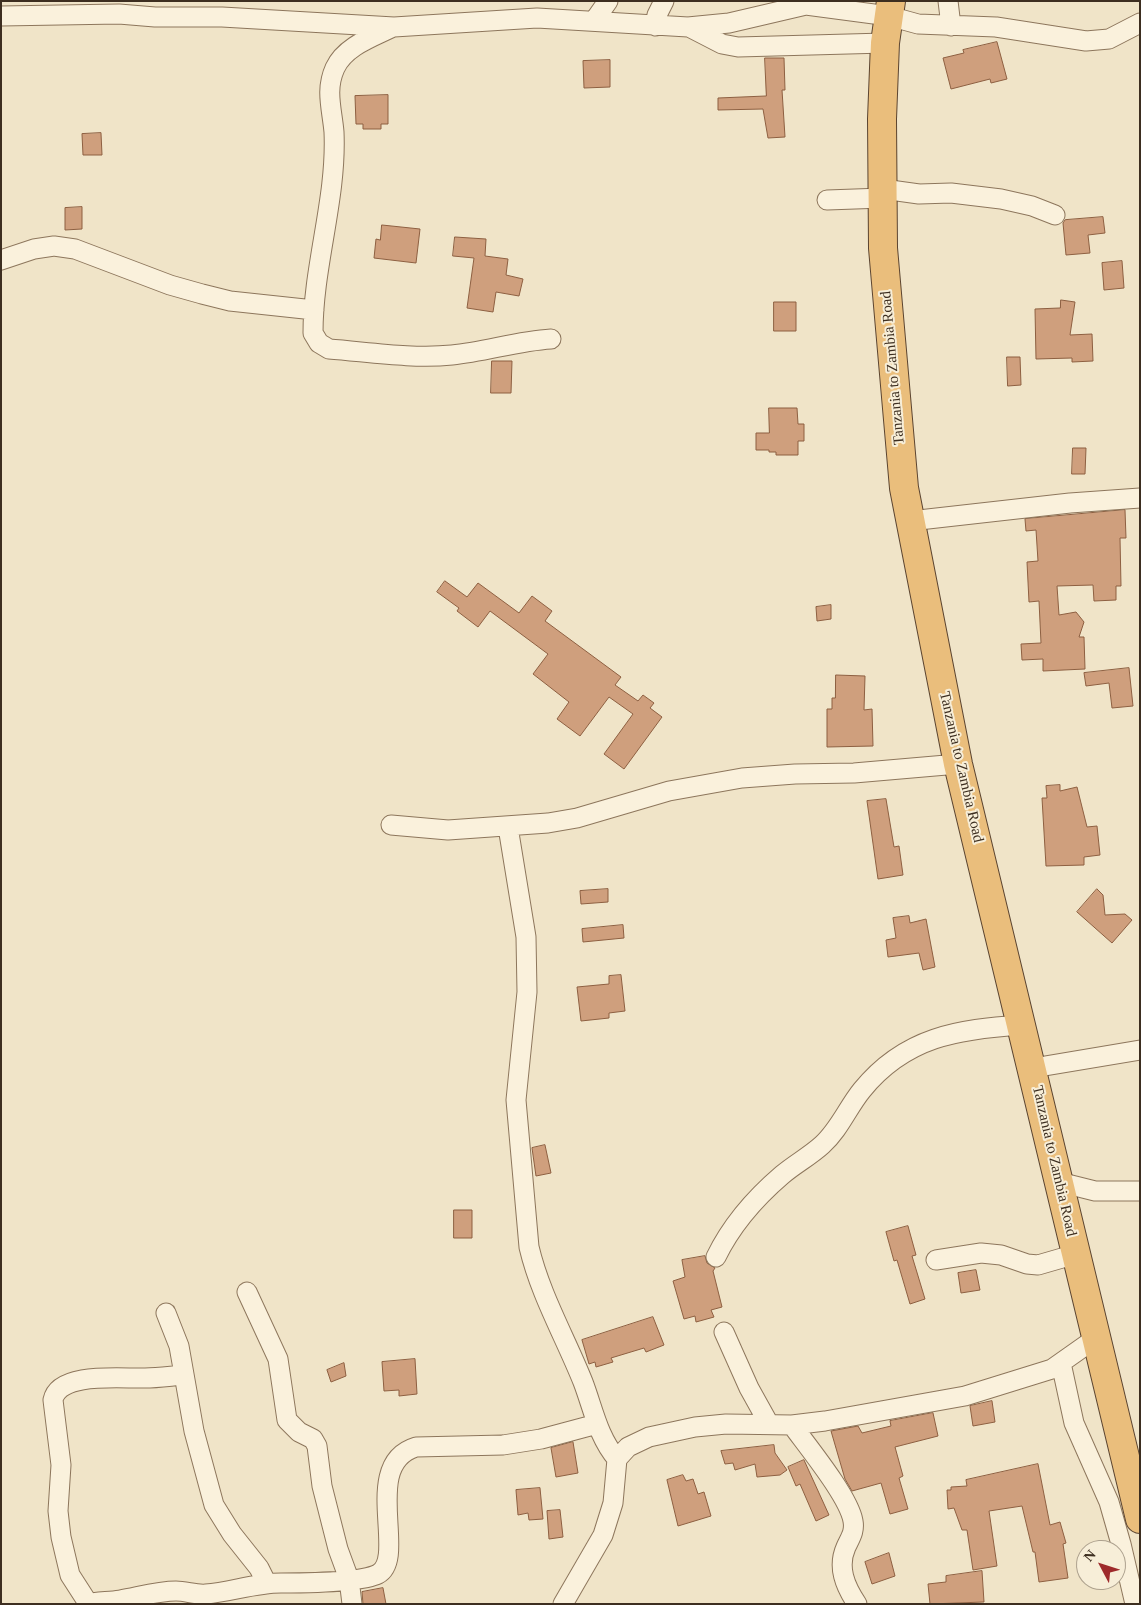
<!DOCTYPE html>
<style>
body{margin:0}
#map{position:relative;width:1141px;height:1605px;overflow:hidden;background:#f0e4c8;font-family:"Times New Roman",serif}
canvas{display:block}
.frame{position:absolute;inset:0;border:2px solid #3d2e20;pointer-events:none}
.north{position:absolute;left:1076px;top:1540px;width:50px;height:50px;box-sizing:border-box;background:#f7eed8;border:1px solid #ada18e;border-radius:50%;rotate:310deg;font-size:14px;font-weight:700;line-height:20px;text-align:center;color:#3d2e20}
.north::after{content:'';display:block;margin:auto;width:18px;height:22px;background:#9e2a2b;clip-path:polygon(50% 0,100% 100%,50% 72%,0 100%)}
</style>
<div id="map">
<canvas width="1141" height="1605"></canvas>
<div class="frame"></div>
<div class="north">N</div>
</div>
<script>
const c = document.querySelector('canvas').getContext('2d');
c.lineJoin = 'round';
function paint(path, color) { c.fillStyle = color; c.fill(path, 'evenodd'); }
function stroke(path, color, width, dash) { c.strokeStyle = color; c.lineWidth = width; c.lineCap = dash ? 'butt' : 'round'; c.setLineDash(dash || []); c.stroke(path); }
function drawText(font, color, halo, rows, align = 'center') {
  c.font = font + ' "Times New Roman",serif'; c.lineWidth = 4; c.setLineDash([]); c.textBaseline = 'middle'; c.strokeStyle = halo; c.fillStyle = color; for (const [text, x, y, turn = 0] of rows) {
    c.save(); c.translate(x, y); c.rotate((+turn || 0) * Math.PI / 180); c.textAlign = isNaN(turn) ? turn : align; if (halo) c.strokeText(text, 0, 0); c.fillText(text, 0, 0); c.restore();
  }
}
const building = new Path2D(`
 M 997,42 L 1007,79 L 991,83 L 990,79 L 951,89 L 943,58 L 964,53 L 963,50 Z
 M 765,58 L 784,58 L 785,90 L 782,90 L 785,137 L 768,138 L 763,109 L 718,110 L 718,98 L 766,96 Z
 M 610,60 L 610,87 L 584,88 L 583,61 Z
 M 388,95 L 388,124 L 381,124 L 381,129 L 363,129 L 363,124 L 356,124 L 355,96 Z
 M 101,133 L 102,155 L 83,155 L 82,134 Z
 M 82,207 L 82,229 L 65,230 L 65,208 Z
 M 1103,217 L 1105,233 L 1088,235 L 1090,253 L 1066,255 L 1063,223 L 1065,220 Z
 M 382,225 L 420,229 L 416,263 L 374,258 L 376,239 L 380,240 Z
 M 455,237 L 486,239 L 485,256 L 508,259 L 506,275 L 523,279 L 519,296 L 496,292 L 493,312 L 467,308 L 474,258 L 453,256 Z
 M 1122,261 L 1124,288 L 1104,290 L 1102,263 Z
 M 1061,300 L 1075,302 L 1070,335 L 1092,334 L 1093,361 L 1072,362 L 1072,358 L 1036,359 L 1035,309 L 1060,308 Z
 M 774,302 L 796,302 L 796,331 L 774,331 Z
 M 1007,357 L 1020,357 L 1021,385 L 1008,386 Z
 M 492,361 L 512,361 L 511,393 L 491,393 Z
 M 769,408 L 797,408 L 798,424 L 804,424 L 804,441 L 798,441 L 798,455 L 776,455 L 776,452 L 769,452 L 769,450 L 756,450 L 756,433 L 769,433 Z
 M 1073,448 L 1086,448 L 1085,474 L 1072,474 Z
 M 1125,510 L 1126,538 L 1120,538 L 1121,586 L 1116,586 L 1116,600 L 1094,601 L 1093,585 L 1057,586 L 1059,615 L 1076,612 L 1084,622 L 1079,637 L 1084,637 L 1085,669 L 1043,671 L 1043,659 L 1022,660 L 1021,644 L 1041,643 L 1039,601 L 1029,602 L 1027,562 L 1038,561 L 1036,530 L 1026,531 L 1025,519 Z
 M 445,581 L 467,597 L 478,583 L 519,613 L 532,596 L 552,611 L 545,621 L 621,677 L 615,685 L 638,701 L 643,695 L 654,703 L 650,708 L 662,717 L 624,769 L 604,754 L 633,714 L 609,697 L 580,736 L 557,719 L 569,702 L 533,674 L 548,654 L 490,611 L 478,627 L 457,611 L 459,608 L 437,592 Z
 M 831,605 L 831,619 L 817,621 L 816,607 Z
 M 1129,668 L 1133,706 L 1112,708 L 1109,683 L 1086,686 L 1084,673 Z
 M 836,675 L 865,676 L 864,710 L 872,709 L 873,746 L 827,747 L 827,709 L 832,709 L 832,698 L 835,698 Z
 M 1060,785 L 1060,791 L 1077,787 L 1087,827 L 1097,826 L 1100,855 L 1084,857 L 1084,865 L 1046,866 L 1042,798 L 1047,798 L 1046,786 Z
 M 886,799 L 894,847 L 899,846 L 903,875 L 878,879 L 867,801 Z
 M 608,889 L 608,902 L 581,904 L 580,891 Z
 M 1097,889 L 1103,895 L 1105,915 L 1125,914 L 1132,920 L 1112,943 L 1077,912 Z
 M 909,916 L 910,923 L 926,919 L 935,967 L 923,970 L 919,953 L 888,957 L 886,940 L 896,938 L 893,918 Z
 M 623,925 L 624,938 L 583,942 L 582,929 Z
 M 621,975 L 625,1011 L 609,1013 L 609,1018 L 581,1021 L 577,987 L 609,984 L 609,976 Z
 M 545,1145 L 551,1173 L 536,1176 L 532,1148 Z
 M 454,1210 L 472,1210 L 472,1238 L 454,1238 Z
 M 908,1226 L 916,1255 L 912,1256 L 925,1299 L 910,1304 L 897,1260 L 894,1261 L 886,1232 Z
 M 705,1256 L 707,1263 L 715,1268 L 713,1271 L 722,1307 L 711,1310 L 714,1317 L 696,1322 L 695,1316 L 684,1319 L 673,1281 L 685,1277 L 682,1260 Z
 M 976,1270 L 980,1290 L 961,1293 L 958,1273 Z
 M 653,1317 L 664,1345 L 646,1352 L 644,1348 L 611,1358 L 613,1362 L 596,1367 L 595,1362 L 589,1364 L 582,1340 Z
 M 415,1359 L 417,1394 L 399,1396 L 399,1390 L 384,1391 L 382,1362 Z
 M 344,1363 L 346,1376 L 331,1382 L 327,1370 Z
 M 992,1401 L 995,1422 L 973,1426 L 970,1406 Z
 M 933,1413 L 938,1436 L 895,1447 L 903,1476 L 899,1478 L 908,1509 L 890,1514 L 881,1483 L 852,1491 L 845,1479 L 831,1431 L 858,1426 L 862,1433 L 891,1426 L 890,1421 Z
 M 573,1442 L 578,1473 L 556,1477 L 551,1448 Z
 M 774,1445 L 775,1453 L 787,1470 L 780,1475 L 757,1477 L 755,1464 L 735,1470 L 733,1463 L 725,1464 L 721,1451 Z
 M 804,1460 L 829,1515 L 816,1521 L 800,1484 L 796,1486 L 788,1467 Z
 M 1038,1464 L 1050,1525 L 1060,1522 L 1066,1543 L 1063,1544 L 1068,1578 L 1039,1582 L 1035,1552 L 1033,1552 L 1022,1506 L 989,1511 L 997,1566 L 973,1570 L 967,1530 L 962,1530 L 954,1508 L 948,1509 L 947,1490 L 951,1490 L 951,1487 L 967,1486 L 966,1480 Z
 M 683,1475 L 686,1481 L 693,1479 L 698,1494 L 704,1492 L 711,1516 L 678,1526 L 667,1480 Z
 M 540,1488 L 543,1519 L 529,1520 L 528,1513 L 518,1515 L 516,1490 Z
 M 560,1510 L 563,1537 L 549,1539 L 547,1511 Z
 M 889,1553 L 895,1576 L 872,1584 L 865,1562 Z
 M 982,1571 L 984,1602 L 930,1604 L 928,1584 L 946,1582 L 946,1576 Z
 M 383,1588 L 386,1604 L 363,1604 L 362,1592 Z`);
paint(building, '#cf9f7d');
stroke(building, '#8d5f41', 1);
const minor = new Path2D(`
 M 948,1 L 951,26
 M 1,16 L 119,14 L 155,17 L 222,17 L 394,27 L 537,18 L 688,27 L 729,23 L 806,5 L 889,16 L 918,24 L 996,27 L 1086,41 L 1109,39 L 1140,23
 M 594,21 L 608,1
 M 655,26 L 657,15 L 664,1
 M 393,27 C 373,37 345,46 335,68 C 325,90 332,109 334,132 C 337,199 313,265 313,333 L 319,343 L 329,349 C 369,352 412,359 452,355 C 485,352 517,341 551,339
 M 689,27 L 722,44 L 738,47 L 885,43
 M 883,189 L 919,194 L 951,193 L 1001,199 L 1032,206 L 1055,215
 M 827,200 L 883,198
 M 1,260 L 34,249 L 54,246 L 75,249 L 170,285 L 202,294 L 230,301 L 314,310
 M 910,521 L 1070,503 L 1140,498
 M 391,825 L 448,830 L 548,823 L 577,818 L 669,791 L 742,778 L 795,774 L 854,773 L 958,764
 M 508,827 L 526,937 L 527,992 L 516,1100 L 529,1247 C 540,1294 565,1337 583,1382 C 593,1408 598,1437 617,1459
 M 1033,1068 L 1140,1050
 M 1059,1182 L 1095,1191 L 1140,1191
 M 716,1257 C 732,1224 754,1199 782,1175 C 795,1164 810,1156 822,1145 C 839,1130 848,1107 862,1090 C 905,1037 958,1029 1022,1025
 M 936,1260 L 981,1253 L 1001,1255 L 1027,1264 L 1038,1265 L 1076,1254
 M 247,1292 L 278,1359 L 287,1420 L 299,1432 L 313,1439 L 317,1446 L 322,1486 L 338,1549 L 349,1579 L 352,1604
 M 166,1313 L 179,1346 L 194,1431 L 214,1505 L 232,1534 L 259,1568 L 267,1584
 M 724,1332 L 749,1388 L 769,1424
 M 1061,1363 L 1074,1423 L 1109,1502 L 1121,1544 L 1135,1604
 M 792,1425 C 808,1447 849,1497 853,1521 C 855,1532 850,1538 846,1547 C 837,1567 845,1586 857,1604
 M 88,1603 L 70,1575 L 61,1537 L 58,1511 L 61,1465 L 53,1400 C 59,1371 123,1379 145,1378 C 158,1378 171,1376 184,1375
 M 86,1604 C 97,1601 109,1602 120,1600 C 138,1597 157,1591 176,1591 C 186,1591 196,1595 206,1594 C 231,1592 255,1583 281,1583 C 302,1583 360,1583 378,1574 C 408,1558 360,1464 416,1447 L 503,1445 L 541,1439 L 597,1424
 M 563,1604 L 603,1535 L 613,1503 L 617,1459 L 628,1447 L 649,1437 L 695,1427 L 726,1424 L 792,1425 L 825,1421 L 965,1396 L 1052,1369 L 1096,1338`);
const trunk = new Path2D(`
 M 891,1 L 885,43 L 882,119 L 883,248 L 904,488 L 958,764 L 1140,1519`);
stroke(minor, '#8d765c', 21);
stroke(trunk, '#5b4430', 30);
stroke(minor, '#faf1dc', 19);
stroke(trunk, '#eabe7c', 28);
drawText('15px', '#3d2e20', '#f7eed8', [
 ["Tanzania to Zambia Road",893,368,-95],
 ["Tanzania to Zambia Road",961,767,77],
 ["Tanzania to Zambia Road",1054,1161,77]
]);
</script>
